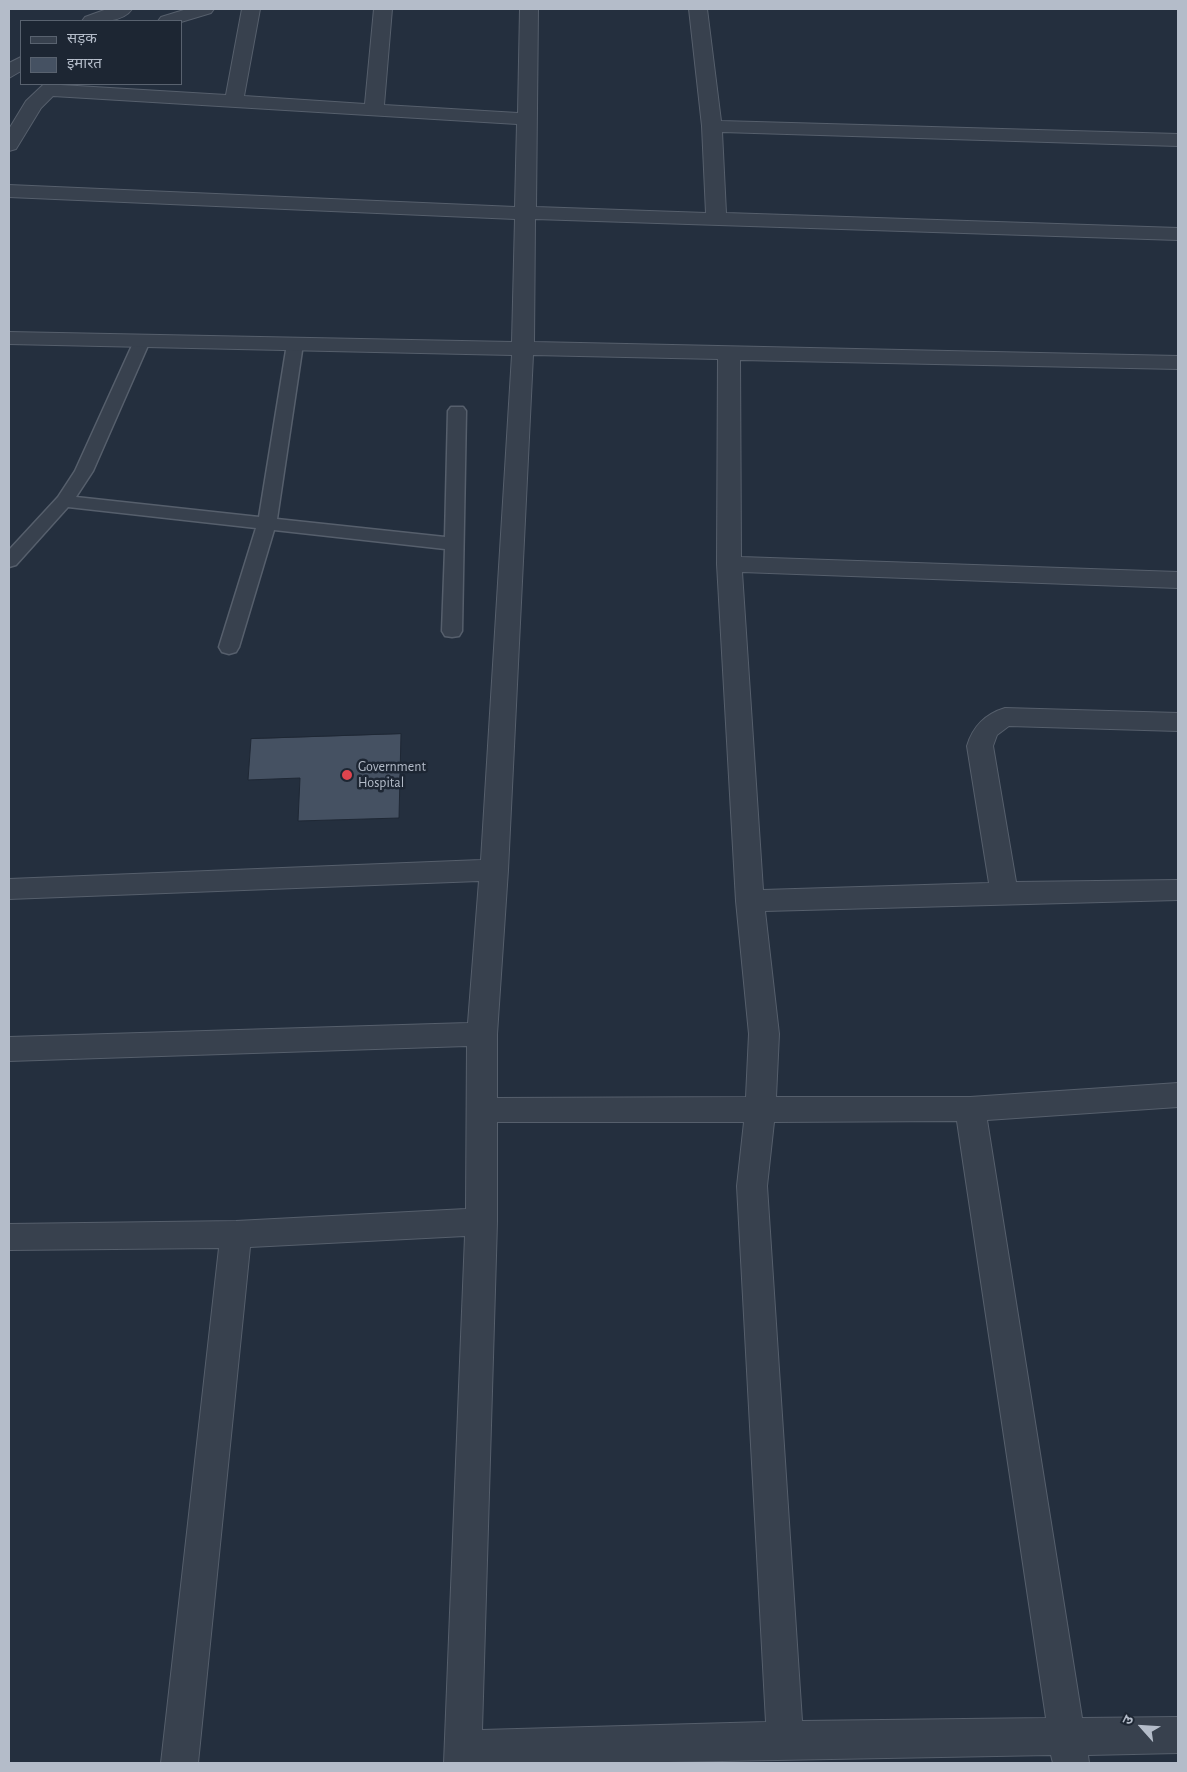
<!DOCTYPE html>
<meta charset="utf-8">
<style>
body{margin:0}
#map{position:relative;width:1187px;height:1772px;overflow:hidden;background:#242f3e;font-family:"Alegreya Sans","Noto Sans Devanagari",sans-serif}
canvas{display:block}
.frame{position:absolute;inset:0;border:10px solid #b4bcc9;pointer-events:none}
.legend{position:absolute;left:20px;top:20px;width:162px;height:65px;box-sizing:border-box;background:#1d2633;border:1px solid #59626f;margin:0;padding:6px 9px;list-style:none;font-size:15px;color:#b4bcc9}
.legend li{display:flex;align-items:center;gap:10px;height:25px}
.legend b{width:25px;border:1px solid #59626f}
.north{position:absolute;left:1117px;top:1702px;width:50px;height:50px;-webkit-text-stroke:4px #1d2633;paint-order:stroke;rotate:296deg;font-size:14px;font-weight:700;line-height:20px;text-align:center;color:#b4bcc9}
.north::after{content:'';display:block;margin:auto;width:18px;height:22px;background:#b4bcc9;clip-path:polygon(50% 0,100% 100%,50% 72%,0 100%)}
</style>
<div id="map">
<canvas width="1187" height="1772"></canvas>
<div class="frame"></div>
<ul class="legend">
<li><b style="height:6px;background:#38414e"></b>सड़क</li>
<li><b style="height:14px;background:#455162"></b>इमारत</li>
</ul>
<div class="north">उ</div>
</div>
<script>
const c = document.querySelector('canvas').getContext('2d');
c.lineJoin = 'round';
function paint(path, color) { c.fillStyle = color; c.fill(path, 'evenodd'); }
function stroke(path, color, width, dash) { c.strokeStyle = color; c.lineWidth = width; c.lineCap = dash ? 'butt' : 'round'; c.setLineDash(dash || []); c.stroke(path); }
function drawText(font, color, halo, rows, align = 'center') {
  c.font = font + ' "Alegreya Sans",sans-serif'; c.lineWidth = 5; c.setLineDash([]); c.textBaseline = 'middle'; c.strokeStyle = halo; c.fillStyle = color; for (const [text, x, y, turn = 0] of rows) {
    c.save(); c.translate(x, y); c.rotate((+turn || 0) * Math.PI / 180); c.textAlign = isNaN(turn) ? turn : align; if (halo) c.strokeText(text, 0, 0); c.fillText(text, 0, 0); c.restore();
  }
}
const building = new Path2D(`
 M 401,734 L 399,818 L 298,821 L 300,778 L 248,780 L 251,739 Z`);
paint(building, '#455162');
stroke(building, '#1f2835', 1);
const lane = new Path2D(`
 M 142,336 L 148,337 L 150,341 L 93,471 L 76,497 L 259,517 L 287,344 L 289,340 L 301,340 L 303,344 L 277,519 L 445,537 L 448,411 L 451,407 L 463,407 L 466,411 L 462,631 L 459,636 L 452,637 L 445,636 L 442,631 L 445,549 L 274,530 L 239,647 L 236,652 L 229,654 L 222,652 L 219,647 L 256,528 L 68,507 L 16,565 L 9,567 L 9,550 L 58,497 L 75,471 L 134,341 L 136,337 Z`);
const street = new Path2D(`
 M 107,9 L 132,9 C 123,23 97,22 82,21 L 85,17 Z
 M 187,9 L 214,9 L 211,13 L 181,22 L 158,21 L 161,17 Z
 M 242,9 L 260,9 L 244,96 L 365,104 L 374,9 L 392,9 L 384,105 L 518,113 L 520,9 L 538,9 L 536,207 L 706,213 L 702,126 L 689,9 L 707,9 L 721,121 L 1178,134 L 1178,146 L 722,132 L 726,213 L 1178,228 L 1178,240 L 535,219 L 534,342 L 1178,356 L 1178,369 L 740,360 L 741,557 L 1178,572 L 1178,588 L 742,572 L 763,890 L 989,883 L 967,746 C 973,726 985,714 1005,708 L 1178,713 L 1178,731 L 1009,726 L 997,735 L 993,746 L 1016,882 L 1178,880 L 1178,900 L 765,911 L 779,1034 L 776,1097 L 970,1097 L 1178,1083 L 1178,1107 L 987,1120 L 1082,1718 L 1178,1717 L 1178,1753 L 1088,1755 L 1089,1763 L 1053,1763 L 1051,1755 L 613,1763 L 444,1763 L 465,1236 L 250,1247 L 198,1763 L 161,1763 L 219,1248 L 9,1250 L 9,1224 L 236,1221 L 466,1209 L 467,1046 L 9,1061 L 9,1037 L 468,1023 L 479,881 L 9,899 L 9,879 L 481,860 L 512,355 L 9,344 L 9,332 L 512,342 L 515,219 L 9,197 L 9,185 L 515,207 L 517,124 L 53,96 L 41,108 L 16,149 L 9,151 L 9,129 L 26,101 L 44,84 L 226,95 ZM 533,355 L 718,359 L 717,564 L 736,901 L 749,1034 L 746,1097 L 497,1098 L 497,1034 L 508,870 ZM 957,1121 L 1046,1718 L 802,1721 L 767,1186 L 774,1122 ZM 497,1122 L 744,1122 L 737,1186 L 766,1722 L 482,1730 L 497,1222 Z
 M 21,57 L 21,71 L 9,78 L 9,63 Z`);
stroke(lane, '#565f6c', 3);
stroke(street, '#565f6c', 2);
paint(lane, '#38414e');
paint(street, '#38414e');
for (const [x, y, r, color] of [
 [347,775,6,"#e0444e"]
]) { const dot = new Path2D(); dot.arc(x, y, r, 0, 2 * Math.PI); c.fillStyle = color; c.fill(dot); stroke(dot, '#1d2633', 2); }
drawText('14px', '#b4bcc9', '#1d2633', [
 ["Government",358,767],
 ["Hospital",358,783]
], 'left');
</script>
